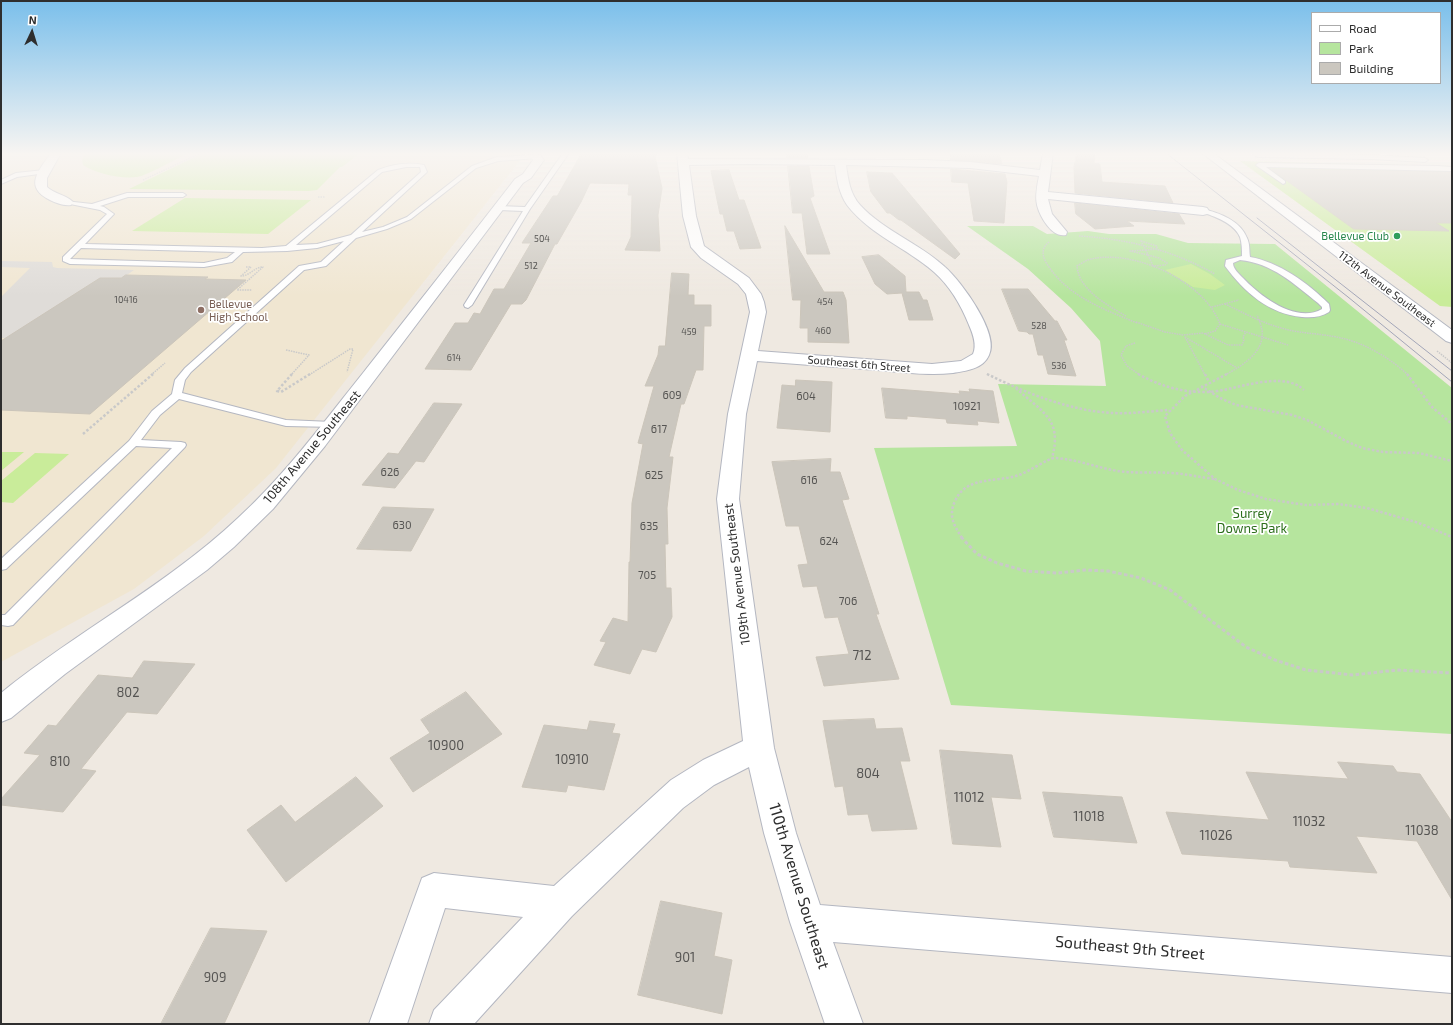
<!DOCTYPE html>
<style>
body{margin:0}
#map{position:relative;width:1453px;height:1025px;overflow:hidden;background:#efe9e1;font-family:"Exo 2",sans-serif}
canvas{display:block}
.frame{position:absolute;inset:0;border:2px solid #2e2e2e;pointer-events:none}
.legend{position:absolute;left:1311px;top:12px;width:130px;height:72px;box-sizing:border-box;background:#fff;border:1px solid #ababab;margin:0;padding:5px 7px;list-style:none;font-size:12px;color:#2e2e2e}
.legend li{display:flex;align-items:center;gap:8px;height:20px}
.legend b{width:20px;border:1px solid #ababab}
.north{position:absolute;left:12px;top:12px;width:40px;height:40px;-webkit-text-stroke:3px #fff;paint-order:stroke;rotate:4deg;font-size:11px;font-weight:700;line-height:16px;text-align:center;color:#2e2e2e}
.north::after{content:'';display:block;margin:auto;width:14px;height:18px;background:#2e2e2e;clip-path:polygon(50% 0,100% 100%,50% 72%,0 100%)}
</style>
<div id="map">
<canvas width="1453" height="1025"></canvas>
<div class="frame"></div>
<ul class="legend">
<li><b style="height:5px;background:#fff"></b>Road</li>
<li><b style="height:11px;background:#b6e59e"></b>Park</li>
<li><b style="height:11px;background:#cbc7bf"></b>Building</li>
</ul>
<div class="north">N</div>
</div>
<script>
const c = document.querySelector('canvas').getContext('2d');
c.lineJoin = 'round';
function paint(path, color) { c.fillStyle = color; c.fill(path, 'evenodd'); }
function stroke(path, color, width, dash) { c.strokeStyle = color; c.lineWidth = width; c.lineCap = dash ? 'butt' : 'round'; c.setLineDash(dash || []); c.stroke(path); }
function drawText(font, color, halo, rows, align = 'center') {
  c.font = font + ' "Exo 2",sans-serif'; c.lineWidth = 3.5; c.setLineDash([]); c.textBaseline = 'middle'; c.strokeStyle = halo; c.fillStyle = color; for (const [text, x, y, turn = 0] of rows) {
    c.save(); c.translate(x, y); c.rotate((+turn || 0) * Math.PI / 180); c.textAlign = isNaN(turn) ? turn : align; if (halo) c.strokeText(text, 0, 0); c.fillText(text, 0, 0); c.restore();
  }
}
paint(new Path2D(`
 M 1,153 L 526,153 L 276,468 L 204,536 L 134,589 L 1,662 Z`), '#f0e6d1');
paint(new Path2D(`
 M 967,226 L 1033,226 L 1047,234 L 1088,231 L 1109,234 L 1156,234 L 1188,243 L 1275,244 L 1452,388 L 1452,734 L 951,705 L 874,448 L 1017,446 L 998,384 L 1106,386 L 1100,341 L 1071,308 L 1028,269 Z`), '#b6e59e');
paint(new Path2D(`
 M 85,153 L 188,153 C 178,158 146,176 137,177 C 120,179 97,174 83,165 L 82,160 Z
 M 203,153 L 360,153 L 342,167 L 340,167 L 317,190 L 309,191 L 129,189 Z
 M 1240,161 L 1452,166 L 1452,307 L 1440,306 Z
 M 185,198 L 311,200 L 268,234 L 132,231 Z
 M 1191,264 L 1210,274 L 1225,285 L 1215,290 L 1193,287 L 1165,270 Z
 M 1,452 L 24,452 L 1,471 Z
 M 35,453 L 69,454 L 13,503 L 1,502 L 1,481 Z`), '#c9ec9a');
paint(new Path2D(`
 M 1,261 L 52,262 L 53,267 L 57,268 L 134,270 L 121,279 L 100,278 L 7,338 L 1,338 L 1,297 L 30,268 L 1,267 Z`), '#dfdcd8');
const building = new Path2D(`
 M 582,153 L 657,154 L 655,157 L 662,188 L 658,215 L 660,251 L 625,250 L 631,237 L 632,195 L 628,195 L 629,184 L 590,183 L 581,202 L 557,244 L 555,244 L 526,300 L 522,304 L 511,304 L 471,370 L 425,369 L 455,323 L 468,323 L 474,313 L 480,314 L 494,289 L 504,289 L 531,243 L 522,243 L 553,196 L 557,196 Z
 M 786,153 L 807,153 L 808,158 L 787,158 Z
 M 951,153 L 999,153 L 1002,164 L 951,160 Z
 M 1077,153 L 1095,153 L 1094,163 L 1100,164 L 1102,182 L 1165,186 L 1173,203 L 1075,193 L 1074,168 Z
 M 788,166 L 809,166 L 814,196 L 810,198 L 830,254 L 807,254 L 802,213 L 793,213 Z
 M 951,169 L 1005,174 L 1007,182 L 1004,223 L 974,221 L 968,183 L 952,182 Z
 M 1271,169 L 1452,172 L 1452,223 L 1436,223 L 1449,231 L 1354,229 Z
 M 729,170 L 739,200 L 744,200 L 761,248 L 740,249 L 734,231 L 727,231 L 723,214 L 720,214 L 711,171 Z
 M 867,172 L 892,173 L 960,254 L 955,259 L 901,220 L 899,220 L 890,213 L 887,213 L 871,192 Z
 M 1075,203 L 1179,214 L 1185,224 L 1127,221 L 1134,226 L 1095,229 L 1076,214 Z
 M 785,226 L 824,292 L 843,292 L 846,300 L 849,343 L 808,342 L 808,328 L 800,328 L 801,300 L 793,300 Z
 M 879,255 L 905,276 L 906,292 L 919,292 L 923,300 L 927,300 L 933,320 L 909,320 L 902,293 L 887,294 L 875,284 L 862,257 Z
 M 672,273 L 689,274 L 688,295 L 694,295 L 694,305 L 711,305 L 711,326 L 704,326 L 703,370 L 696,370 L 684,404 L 681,404 L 669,457 L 673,457 L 667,508 L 668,544 L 665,544 L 666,588 L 671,588 L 672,617 L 656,652 L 642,649 L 630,674 L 594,665 L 606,642 L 600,641 L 613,618 L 628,622 L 629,562 L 630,562 L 632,503 L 643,444 L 638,443 L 654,386 L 645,386 L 658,355 L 659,346 L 665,346 Z
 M 126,275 L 208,277 L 205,279 L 246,280 L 90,414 L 1,410 L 1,341 L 100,278 L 121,278 Z
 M 1002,289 L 1028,289 L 1055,321 L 1057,321 L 1067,340 L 1064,340 L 1076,376 L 1048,374 L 1043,355 L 1038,355 L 1033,334 L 1029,334 L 1027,332 L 1019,331 Z
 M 796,380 L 832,382 L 830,432 L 777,428 L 782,385 L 795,386 Z
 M 882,388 L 960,394 L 959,391 L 970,392 L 969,389 L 993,391 L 999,423 L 977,421 L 978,425 L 947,423 L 946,419 L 907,416 L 907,419 L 886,418 Z
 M 434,403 L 462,404 L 424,462 L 416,461 L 395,488 L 362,485 L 388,453 L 398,454 Z
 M 831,459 L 830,472 L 840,472 L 849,499 L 842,500 L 879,614 L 876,614 L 899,679 L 824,686 L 816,657 L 849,654 L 838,617 L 825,618 L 817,586 L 803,587 L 798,565 L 808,564 L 799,526 L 786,526 L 772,462 Z
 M 383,507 L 434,509 L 411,551 L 357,549 Z
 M 144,661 L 195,664 L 157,714 L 127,712 L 81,769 L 96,771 L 63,812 L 1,805 L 1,799 L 40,755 L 24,753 L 48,725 L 56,726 L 98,675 L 132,678 Z
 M 466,692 L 502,734 L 413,792 L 390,758 L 430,733 L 421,720 Z
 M 874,719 L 876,729 L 902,728 L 910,761 L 900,761 L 917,829 L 872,831 L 868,814 L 848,815 L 843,786 L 835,787 L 823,721 Z
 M 590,721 L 615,724 L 612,733 L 620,734 L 604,790 L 568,785 L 566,792 L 522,787 L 544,725 L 587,730 Z
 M 940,750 L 1012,755 L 1021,799 L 991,797 L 1001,847 L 953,844 Z
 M 1338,762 L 1393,766 L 1397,772 L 1420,774 L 1452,822 L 1452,900 L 1417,841 L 1356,836 L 1377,873 L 1290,867 L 1288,861 L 1182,854 L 1166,812 L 1269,820 L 1246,772 L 1348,779 Z
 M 356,777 L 383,806 L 286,882 L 247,830 L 281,805 L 295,822 Z
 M 1043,792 L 1122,797 L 1137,843 L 1054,837 Z
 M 661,901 L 722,913 L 714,956 L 732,960 L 722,1014 L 638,995 Z
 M 211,928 L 267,931 L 224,1024 L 161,1024 Z`);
paint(building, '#cbc7bf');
stroke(building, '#cbc5ba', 1);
const lane = new Path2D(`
 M 563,153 L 569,153 L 530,209 L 472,305 L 468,308 L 465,307 L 464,305 L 523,211 L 498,210 L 495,208 L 498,206 L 525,207 Z
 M 1251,153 L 1372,155 L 1425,158 L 1428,160 L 1425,162 L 1372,159 L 1257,157 Z
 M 536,155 L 539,157 L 538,158 L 498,161 L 476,168 L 411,219 L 387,229 L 356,238 L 326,266 L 304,270 L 191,372 L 185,380 L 182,393 L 286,420 L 332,422 L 337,425 L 336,427 L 286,426 L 179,399 L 160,415 L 141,440 L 181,442 L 185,443 L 186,445 L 185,447 L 13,625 L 8,626 L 1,625 L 1,615 L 5,615 L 172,448 L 136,446 L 6,569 L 1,570 L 1,559 L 129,441 L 152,411 L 172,394 L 175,380 L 185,368 L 299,266 L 321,262 L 344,241 L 317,248 L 287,251 L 243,252 L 232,262 L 204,267 L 70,264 L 63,261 L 63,257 L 107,214 L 100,210 L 65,203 L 65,201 L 92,204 L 127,193 L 183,193 L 186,195 L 183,197 L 128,197 L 100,206 L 104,207 L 114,214 L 85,244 L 262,248 L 286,246 L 378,170 C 393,164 408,162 424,165 L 427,172 L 362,232 L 383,227 L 407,217 L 472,166 L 497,157 ZM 406,167 L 420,167 L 421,172 L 351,235 L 317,244 L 296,245 L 382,172 ZM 81,248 L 235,252 L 227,258 L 204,263 L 70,259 Z
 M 1259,163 L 1438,166 L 1452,167 L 1452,171 L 1266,167 L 1285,181 L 1285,183 L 1283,184 L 1257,166 L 1256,165 Z
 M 44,170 L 47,172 L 46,173 L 17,177 L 1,184 L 1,180 L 16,173 Z
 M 1203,209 C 1219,213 1240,220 1247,238 C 1250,244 1249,250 1250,257 C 1279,262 1308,283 1329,304 L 1330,310 L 1329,312 C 1321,317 1312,318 1302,317 C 1269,314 1244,292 1225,266 L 1226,260 L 1242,256 C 1242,250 1242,243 1240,237 C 1234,223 1214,216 1201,212 L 1201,210 ZM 1240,260 C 1272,263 1294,284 1318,303 L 1322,307 L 1322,309 C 1296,324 1260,296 1243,278 C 1239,274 1233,269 1233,263 Z`);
const street = new Path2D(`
 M 51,153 L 61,153 L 47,178 L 47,187 C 54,194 67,195 73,202 L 71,205 C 64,206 56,203 50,200 C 23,187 39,170 51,153 Z
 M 677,153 L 687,153 L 688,159 L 925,160 L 970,162 L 1040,170 L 1043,153 L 1053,153 L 1048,192 L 1203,207 L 1207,208 L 1209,211 L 1207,214 L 1203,215 L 1048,199 L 1052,214 L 1067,232 L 1066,235 C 1052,238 1040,217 1037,205 C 1035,196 1037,186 1039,176 L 970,168 L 846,165 C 848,179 850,194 860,205 C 884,231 919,243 945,267 C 961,281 1000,334 989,355 C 983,369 966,371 953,373 C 928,376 902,372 877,370 C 837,367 797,364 757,361 L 746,414 L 739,499 L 774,748 L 796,833 L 820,905 L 1452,957 L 1452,993 L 833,942 L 863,1024 L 825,1024 L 790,922 L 764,833 L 749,767 L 714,785 L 683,808 L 572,916 L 474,1024 L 429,1024 L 434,1010 L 523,917 L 445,908 L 407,1024 L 369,1024 L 422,878 L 434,873 L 554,886 L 671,780 L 703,760 L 743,741 L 717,499 L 728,414 L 750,312 L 746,294 L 738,284 L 701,258 L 691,247 L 683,216 ZM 749,164 L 835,165 C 837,180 839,193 847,205 C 870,235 907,248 934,272 C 950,286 961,305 969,325 C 973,334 977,345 973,354 L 961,361 L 932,364 L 758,351 L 766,312 L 764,302 L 761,294 L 749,278 L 704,246 L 696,216 L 689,165 Z`);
const secondary = new Path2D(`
 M 1202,153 L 1213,153 L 1452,330 L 1452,343 L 1446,341 Z
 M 536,154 L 540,155 L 544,160 L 531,178 L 523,183 L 325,446 L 273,509 L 234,547 L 207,570 L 65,674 L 11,718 L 1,722 L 1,693 C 77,631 166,586 238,518 C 285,475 323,423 363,373 C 414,308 465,244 515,179 L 523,174 L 533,160 L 531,157 L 532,155 Z`);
stroke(lane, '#b4b7c1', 2);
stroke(street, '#b4b7c1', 2);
stroke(secondary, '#b4b7c1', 2);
stroke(new Path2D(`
 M 143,180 L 201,153
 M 318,197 L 325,197
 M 1079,236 C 1128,239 1172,250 1215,274
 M 1141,241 L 1157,246 L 1157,249 L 1146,250 Z
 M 1049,242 C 1041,248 1042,256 1047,264 C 1067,296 1103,309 1137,323
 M 1146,250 L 1148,255
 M 1146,250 L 1130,251 L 1148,255
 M 1148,255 L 1159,258 L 1167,263 L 1165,265 L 1153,266
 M 1148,255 L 1153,266
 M 246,267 L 251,267 L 241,276 C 250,276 254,267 263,267 L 237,290 L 252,290
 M 1225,304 C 1242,312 1260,322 1278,327 C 1299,334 1320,333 1341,338 C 1365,343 1390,358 1408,375
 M 1212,307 L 1239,300
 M 1126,316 C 1107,305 1079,290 1077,266 C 1081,264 1086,260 1091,259 C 1134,249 1204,281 1220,324 L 1215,331 L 1204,334
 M 1136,322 L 1165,332 L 1183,335 L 1203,333 L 1228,345 L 1242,345 L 1244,340 L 1243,337 L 1246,332
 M 1220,324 L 1288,345
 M 1185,337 L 1237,368
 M 1185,337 L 1205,375
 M 1135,343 L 1126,346 L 1121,355 L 1127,366 L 1140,375
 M 286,350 L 309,355 L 291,375
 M 1437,351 L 1452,363
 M 987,374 L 989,375
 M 151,375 L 165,363
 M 309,375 L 350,349 L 353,349 L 347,372
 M 1225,375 C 1242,366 1265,352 1262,330 C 1261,325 1259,320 1257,315`), '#c9c9c9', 1.5, [1.5, 1]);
stroke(new Path2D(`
 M 292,374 L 277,391 L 281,392 L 310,374
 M 987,374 C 1026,393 1070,411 1113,413 C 1132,414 1151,411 1169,410
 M 1138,374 C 1160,386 1183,393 1208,392 C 1234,391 1282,369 1304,390
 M 1205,374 L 1209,382
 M 1227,374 L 1185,396 L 1165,416 L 1170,433 L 1182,450 L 1215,479 L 1238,490 L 1266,499 L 1306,505 L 1338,504 L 1367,508 L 1419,523 L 1452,537
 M 1407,374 L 1432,407 L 1452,424
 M 1201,386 L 1220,398 L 1236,405 L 1292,415 L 1307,420 L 1346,441 L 1362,448 L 1383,452 L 1419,453 L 1452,461
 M 1016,388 C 1041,412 1063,418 1052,458
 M 83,434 L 153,374
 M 962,538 C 954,525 948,516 955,501 C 967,475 996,483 1019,475 C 1028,472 1049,458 1054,458 C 1079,459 1102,470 1126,472 C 1141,473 1157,472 1172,473 C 1186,474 1200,477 1214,479`), '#c9c9c9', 2.5, [2.5, 2]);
stroke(new Path2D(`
 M 961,537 L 977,554 L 997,563 L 1026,571 L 1058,573 L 1085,570 L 1108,571 L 1141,578 L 1170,590 L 1246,647 L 1275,660 L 1306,670 L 1353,675 L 1397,670 L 1452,673`), '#c9c9c9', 3, [3.5, 2.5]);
paint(lane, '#fff');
paint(street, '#fff');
paint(secondary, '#fff');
stroke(new Path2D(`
 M 1166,153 L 1348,297 L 1452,382
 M 1257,218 L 1452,371`), '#a3a6b8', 1);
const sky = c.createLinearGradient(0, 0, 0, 296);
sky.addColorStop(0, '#7abfeb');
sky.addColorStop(0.52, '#f8f5f2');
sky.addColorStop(1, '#f8f5f200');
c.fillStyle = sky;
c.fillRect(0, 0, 1453, 296);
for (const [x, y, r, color] of [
 [1397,236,4,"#2e9e5b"],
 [201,310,4,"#8d6e63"]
]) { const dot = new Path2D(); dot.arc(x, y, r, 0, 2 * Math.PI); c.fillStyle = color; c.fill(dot); stroke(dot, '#fff', 1.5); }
drawText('9px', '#555452', null, [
 ["504",542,239],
 ["512",531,266],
 ["10416",126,300],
 ["454",825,302],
 ["528",1039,326],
 ["460",823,331],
 ["459",689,332],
 ["614",454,358],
 ["536",1059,366]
]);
drawText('11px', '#27864d', '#fff', [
 ["Bellevue Club",1389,236]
], 'right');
drawText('11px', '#2e2e2e', '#fff', [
 ["112th Avenue Southeast",1387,289,37],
 ["Southeast 6th Street",859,364,5]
]);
drawText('11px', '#785e54', '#fff', [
 ["Bellevue",209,304],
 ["High School",209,317]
], 'left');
drawText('11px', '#555452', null, [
 ["609",672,395],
 ["604",806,396],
 ["10921",967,406],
 ["617",659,429],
 ["626",390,472],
 ["625",654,475],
 ["616",809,480],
 ["630",402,525],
 ["635",649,526],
 ["624",829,541],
 ["705",647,575],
 ["706",848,601]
]);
drawText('13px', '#2e2e2e', '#fff', [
 ["108th Avenue Southeast",312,447,-50],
 ["109th Avenue Southeast",737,574,-97]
]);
drawText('13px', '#2c6e1b', '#fff', [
 ["Surrey",1252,514],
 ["Downs Park",1252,529]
]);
drawText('13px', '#555452', null, [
 ["712",862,656],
 ["802",128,693],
 ["10900",446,746],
 ["10910",572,760],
 ["810",60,762],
 ["804",868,774],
 ["11012",969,798],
 ["11018",1089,817],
 ["11032",1309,822],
 ["11038",1422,831],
 ["11026",1216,836],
 ["901",685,958],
 ["909",215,978]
]);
drawText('16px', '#2e2e2e', '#fff', [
 ["110th Avenue Southeast",799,886,73],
 ["Southeast 9th Street",1130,948,5]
]);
</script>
